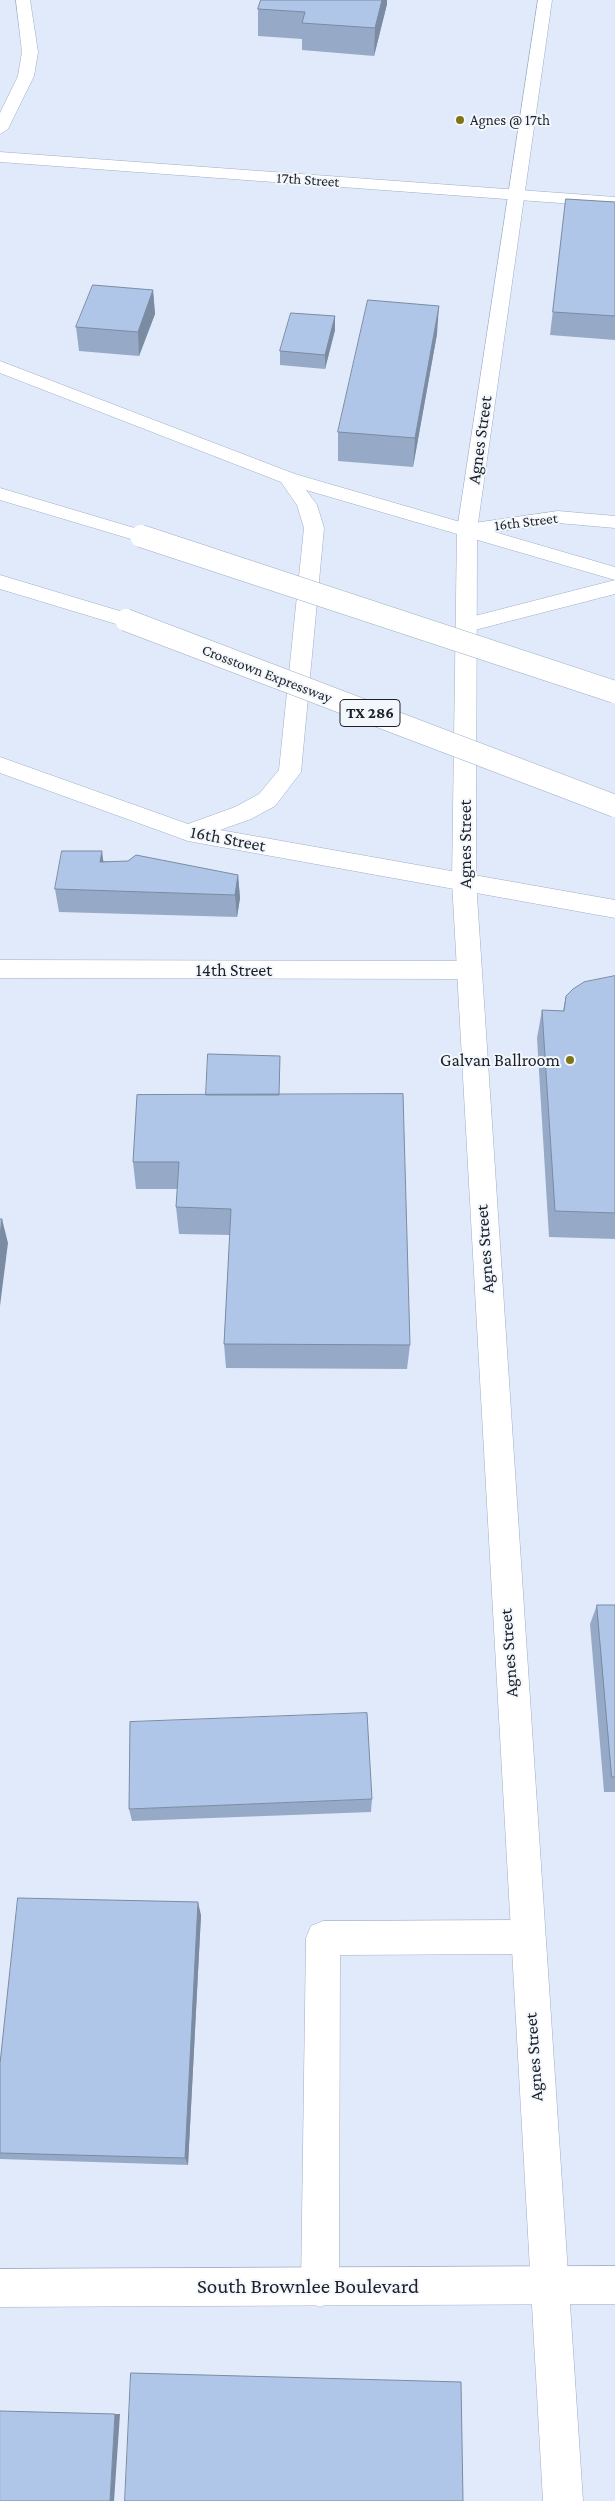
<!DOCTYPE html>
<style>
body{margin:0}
canvas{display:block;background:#e0eafa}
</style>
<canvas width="615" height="2501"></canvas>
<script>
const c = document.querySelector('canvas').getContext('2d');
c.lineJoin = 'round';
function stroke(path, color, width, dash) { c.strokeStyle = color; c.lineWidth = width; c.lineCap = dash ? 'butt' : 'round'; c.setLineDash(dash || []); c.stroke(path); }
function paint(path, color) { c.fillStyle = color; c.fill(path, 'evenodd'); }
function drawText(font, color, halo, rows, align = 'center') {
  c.font = font + ' "Crimson Pro",serif'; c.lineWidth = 4; c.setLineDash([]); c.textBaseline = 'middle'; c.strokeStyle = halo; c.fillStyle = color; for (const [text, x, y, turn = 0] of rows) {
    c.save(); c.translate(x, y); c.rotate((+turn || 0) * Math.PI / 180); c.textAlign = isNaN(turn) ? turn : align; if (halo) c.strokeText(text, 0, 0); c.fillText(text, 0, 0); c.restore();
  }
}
const service = new Path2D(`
 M 527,1920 L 539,1925 L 544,1937 L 539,1949 L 527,1954 L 340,1955 L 339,2288 L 333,2301 L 320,2307 L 307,2301 L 301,2288 L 306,1938 L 311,1926 L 323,1921 Z`);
const minor = new Path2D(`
 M 16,0 L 30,0 L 38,52 L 34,76 L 8,129 L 0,134 L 0,113 L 18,76 L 22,52 Z
 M 0,152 L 615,197 L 615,207 L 0,162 Z
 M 558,511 L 615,516 L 615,528 L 558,523 L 467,536 L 460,534 L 457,530 L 460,526 L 467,524 Z
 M 0,960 L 468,961 L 477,963 L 480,970 L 477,977 L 468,979 L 0,978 Z`);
const secondary = new Path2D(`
 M 0,361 L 295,474 L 615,567 L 615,594 L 467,632 L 459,630 L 456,625 L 459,620 L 615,580 L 306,490 L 317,505 L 324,528 L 301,772 L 275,806 L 251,819 L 220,830 L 615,900 L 615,918 L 188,841 L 0,773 L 0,757 L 188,824 L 235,807 L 259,794 L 279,770 L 304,528 L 297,505 L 281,482 L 0,373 Z
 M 615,2266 L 615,2304 L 0,2307 L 0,2269 Z`);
const primary = new Path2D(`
 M 538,0 L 552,0 L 477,530 L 476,881 L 583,2501 L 543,2501 L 452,881 L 457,530 Z`);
const motorway = new Path2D(`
 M 0,488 L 148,532 L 151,536 L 148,540 L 141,542 L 0,500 Z
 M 0,575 L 133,615 L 137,620 L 133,625 L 126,627 L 0,589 Z`);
stroke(service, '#9eaec8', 1);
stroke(minor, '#9eaec8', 1);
stroke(secondary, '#9eaec8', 1);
stroke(primary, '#9eaec8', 1);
stroke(motorway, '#9eaec8', 1);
paint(service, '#fff');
paint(minor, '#fff');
paint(secondary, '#fff');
paint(primary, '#fff');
paint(motorway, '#fff');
const motorwayBridge = new Path2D(`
 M 141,536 L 615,692
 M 126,620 L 615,806`);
stroke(motorwayBridge, '#9eaec8', 23, []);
stroke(motorwayBridge, '#fff', 22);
paint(new Path2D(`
 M 261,0 L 387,0 L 387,4 L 374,56 L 302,50 L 302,39 L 258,36 L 258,9 Z
 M 566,199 L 615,202 L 615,340 L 550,335 Z
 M 153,290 L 155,314 L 139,356 L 79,351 L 76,327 Z
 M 335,316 L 335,330 L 325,369 L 280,365 L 280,351 Z
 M 437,334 L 413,467 L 338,461 L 338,432 Z
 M 103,861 L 238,875 L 240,898 L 237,917 L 59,912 L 55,889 Z
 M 615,976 L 615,1239 L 549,1237 L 537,1038 L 542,1010 L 563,1011 L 566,996 Z
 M 280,1056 L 279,1095 L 410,1345 L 407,1369 L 226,1368 L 224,1344 L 230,1235 L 179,1234 L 176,1207 L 178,1189 L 136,1189 L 133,1162 L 206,1095 Z
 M 597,1605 L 615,1605 L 615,1792 L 604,1792 L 590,1624 Z
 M 372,1799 L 371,1812 L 132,1821 L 129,1809 Z
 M 201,1915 L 188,2165 L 0,2159 L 0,2064 Z`), '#96aac8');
paint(new Path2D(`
 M 382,0 L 387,0 L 387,4 L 374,56 L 375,28 Z
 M 153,290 L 155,314 L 139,356 L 138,332 Z
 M 439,306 L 437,334 L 413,467 L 415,438 Z
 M 335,316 L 335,330 L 325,369 L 325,355 Z
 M 102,851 L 105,874 L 100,862 Z
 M 238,875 L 240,898 L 237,917 L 235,895 Z
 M 2,1219 L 8,1243 L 0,1306 L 0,1236 Z
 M 198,1902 L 201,1915 L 188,2165 L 185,2158 Z
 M 115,2414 L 120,2414 L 114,2501 L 110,2501 Z`), '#7a8ba2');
const building = new Path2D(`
 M 261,0 L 382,0 L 375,28 L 302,23 L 305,12 L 258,9 Z
 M 566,199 L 615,202 L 615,316 L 553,312 Z
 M 93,285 L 153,290 L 138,332 L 76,327 Z
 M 368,300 L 439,306 L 415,438 L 338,432 Z
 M 291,313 L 335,316 L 325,355 L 280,351 Z
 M 62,851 L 102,851 L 100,862 L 128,861 L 136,855 L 238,875 L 235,895 L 55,889 Z
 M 615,976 L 615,1213 L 555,1211 L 542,1010 L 564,1011 L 566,996 L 573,989 L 584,982 Z
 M 208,1054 L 280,1056 L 279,1095 L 206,1095 Z
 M 403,1094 L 410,1345 L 224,1344 L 231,1209 L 176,1207 L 179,1162 L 133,1162 L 137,1095 Z
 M 0,1219 L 2,1219 L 0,1236 Z
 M 597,1605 L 615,1605 L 615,1777 L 612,1777 Z
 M 367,1713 L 372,1799 L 129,1809 L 130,1722 Z
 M 18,1898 L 198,1902 L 185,2158 L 0,2153 L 0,2064 Z
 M 131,2373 L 461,2382 L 463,2501 L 125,2501 Z
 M 0,2411 L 115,2414 L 110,2501 L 0,2501 Z`);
paint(building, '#afc6e8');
stroke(building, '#7a8ba2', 1);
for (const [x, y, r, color] of [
 [460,120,5,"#7f7416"],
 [570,1060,5,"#7f7416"]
]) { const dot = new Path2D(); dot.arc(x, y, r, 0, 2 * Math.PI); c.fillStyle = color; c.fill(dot); stroke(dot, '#f3f7fc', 2); }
drawText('15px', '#1b212a', '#f3f7fc', [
 ["Agnes @ 17th",470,120]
], 'left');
drawText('15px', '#1b212a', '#f3f7fc', [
 ["17th Street",308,180,4],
 ["16th Street",526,522,-7],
 ["Crosstown Expressway",267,674,21]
]);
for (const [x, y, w] of [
 [370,713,60]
]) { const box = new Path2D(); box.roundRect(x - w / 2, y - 13.5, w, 27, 4); c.fillStyle = '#f3f7fc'; c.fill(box); stroke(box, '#1b212a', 1); }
drawText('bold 16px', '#1b212a', null, [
 ["TX 286",370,713]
]);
drawText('18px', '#1b212a', '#f3f7fc', [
 ["Agnes Street",480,440,-82],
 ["16th Street",228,839,11],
 ["Agnes Street",465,844,-90],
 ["14th Street",234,970],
 ["Agnes Street",485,1249,-94],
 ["Agnes Street",509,1653,-94],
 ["Agnes Street",534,2057,-94]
]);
drawText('18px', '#1b212a', '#f3f7fc', [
 ["Galvan Ballroom",560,1060]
], 'right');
drawText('21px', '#1b212a', '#f3f7fc', [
 ["South Brownlee Boulevard",308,2287]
]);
</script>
